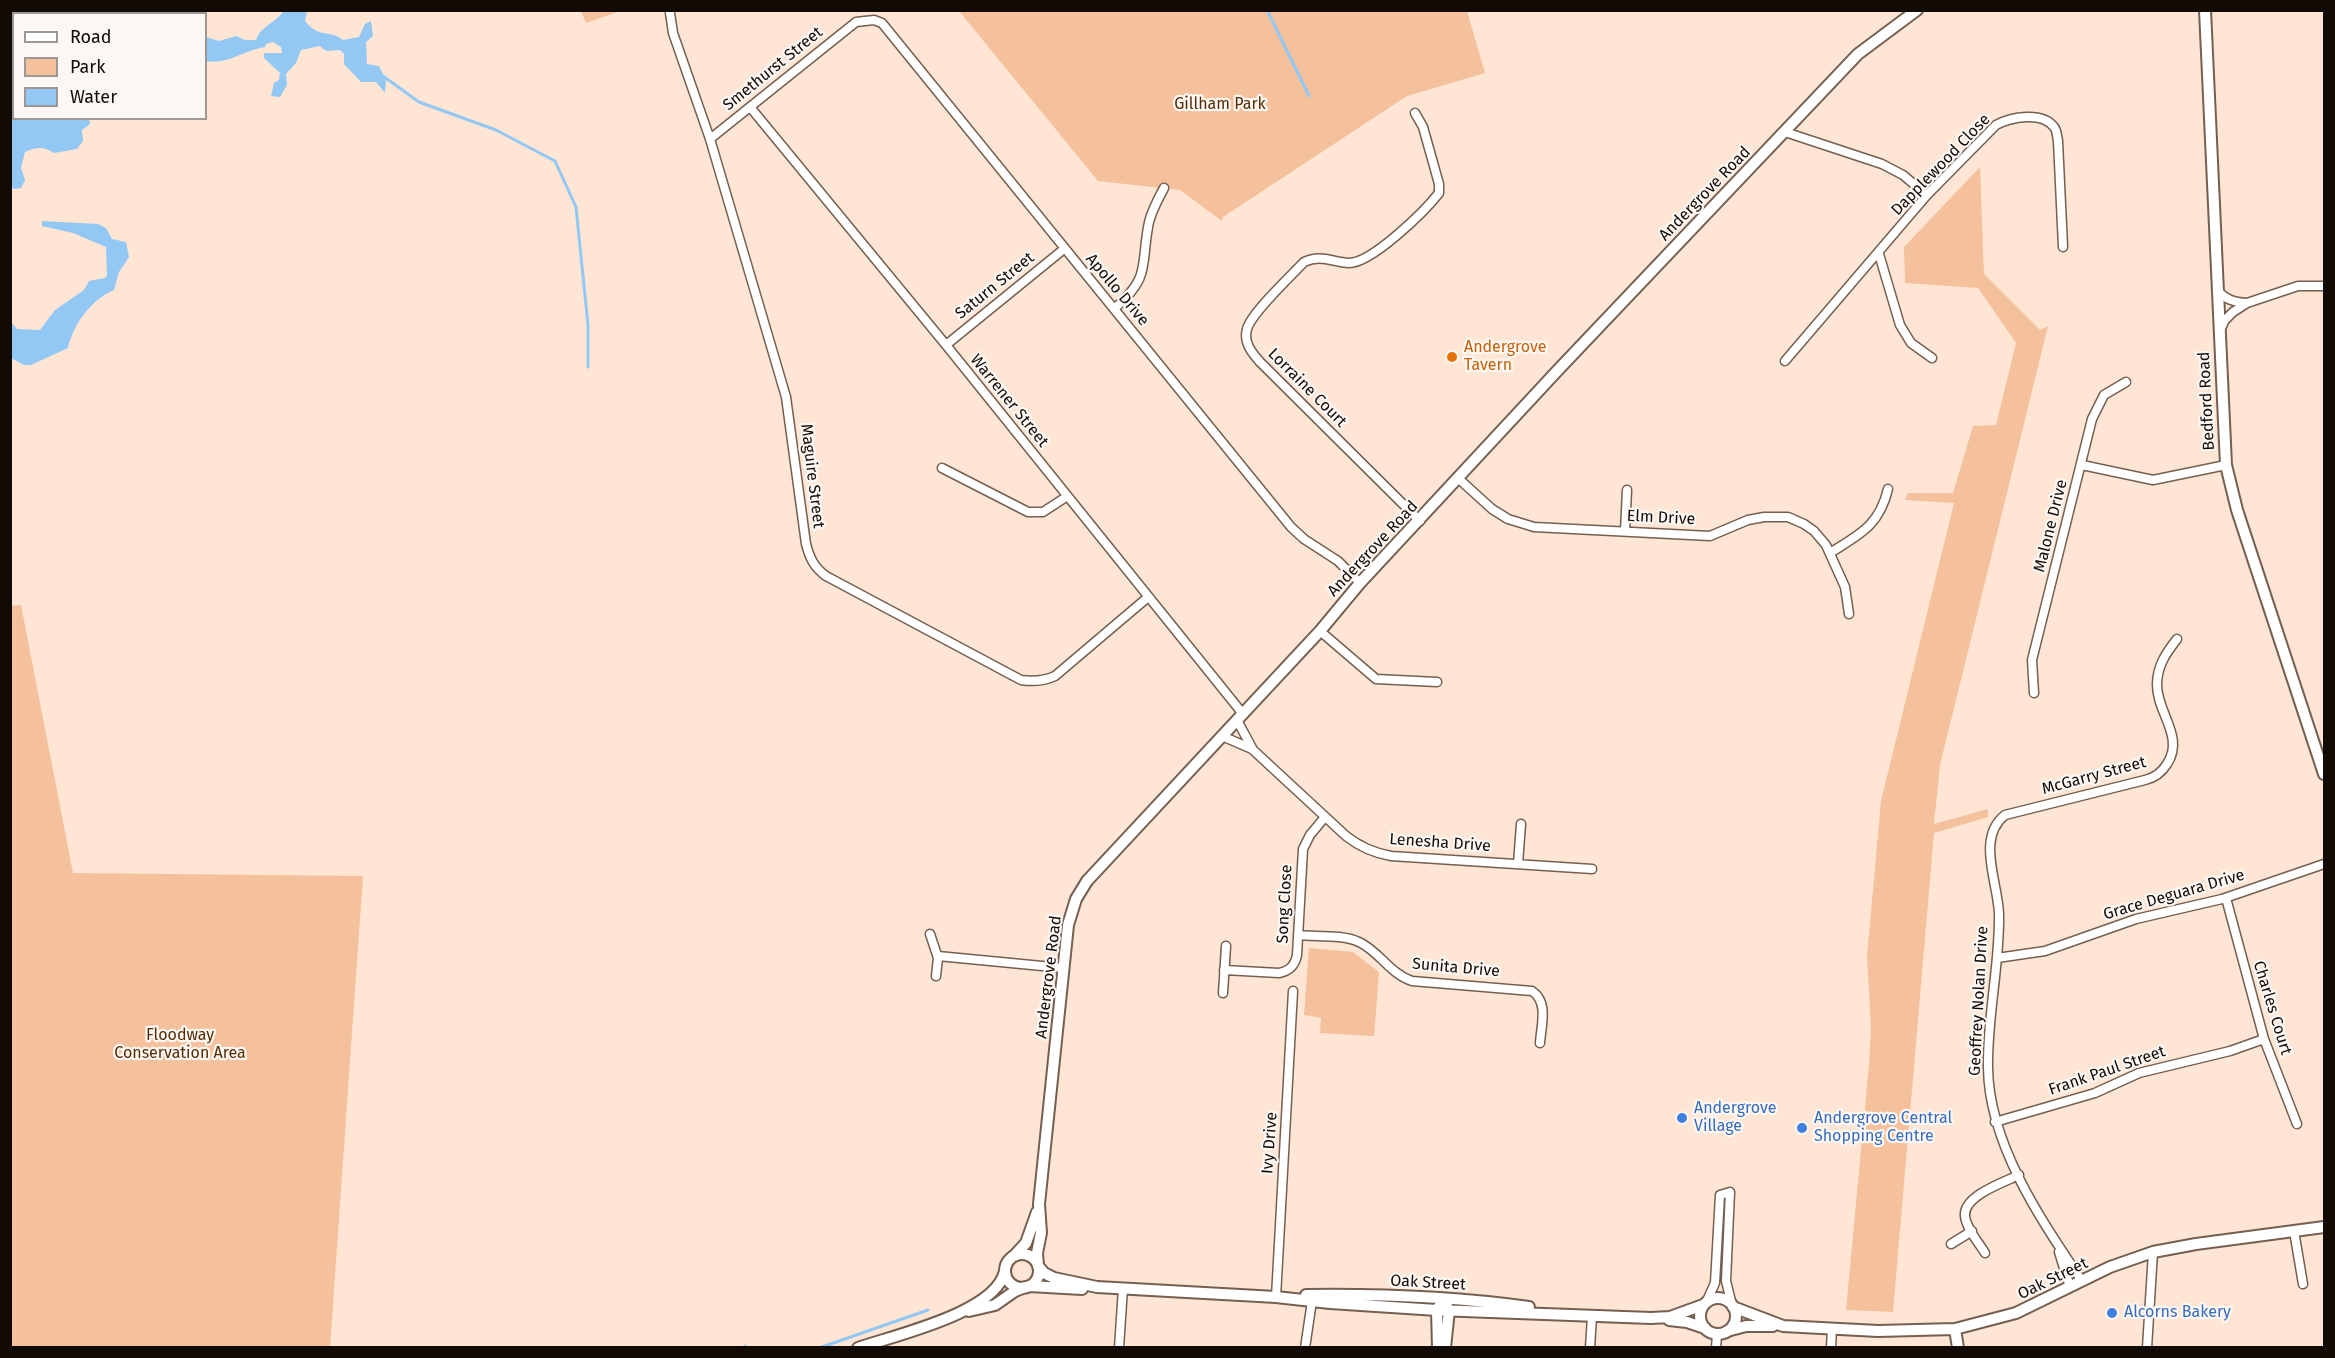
<!DOCTYPE html>
<style>
body{margin:0}
#map{position:relative;width:2335px;height:1358px;overflow:hidden;background:#fee5d4;font-family:"Fira Sans",sans-serif}
canvas{display:block}
.frame{position:absolute;inset:0;border:12px solid #120a05;pointer-events:none}
.legend{position:absolute;left:12px;top:12px;width:195px;height:108px;box-sizing:border-box;background:#fcf7f3;border:2px solid #9e9894;margin:0;padding:8px 10px;list-style:none;font-size:18px;color:#120a05}
.legend li{display:flex;align-items:center;gap:12px;height:30px}
.legend b{width:30px;border:2px solid #9e9894}
</style>
<div id="map">
<canvas width="2335" height="1358"></canvas>
<div class="frame"></div>
<ul class="legend">
<li><b style="height:8px;background:#fff"></b>Road</li>
<li><b style="height:16px;background:#f4c19c"></b>Park</li>
<li><b style="height:16px;background:#94c8f4"></b>Water</li>
</ul>
</div>
<script>
const c = document.querySelector('canvas').getContext('2d');
c.lineJoin = 'round';
function paint(path, color) { c.fillStyle = color; c.fill(path, 'evenodd'); }
function stroke(path, color, width, dash) { c.strokeStyle = color; c.lineWidth = width; c.lineCap = dash ? 'butt' : 'round'; c.setLineDash(dash || []); c.stroke(path); }
function drawText(font, color, halo, rows, align = 'center') {
  c.font = font + ' "Fira Sans",sans-serif'; c.lineWidth = 4.5; c.setLineDash([]); c.textBaseline = 'middle'; c.strokeStyle = halo; c.fillStyle = color; for (const [text, x, y, turn = 0] of rows) {
    c.save(); c.translate(x, y); c.rotate((+turn || 0) * Math.PI / 180); c.textAlign = isNaN(turn) ? turn : align; if (halo) c.strokeText(text, 0, 0); c.fillText(text, 0, 0); c.restore();
  }
}
paint(new Path2D(`
 M 581,11 L 620,11 L 586,23 Z
 M 959,11 L 1467,11 L 1485,73 L 1407,96 L 1223,217 L 1222,221 L 1180,190 L 1098,181 Z
 M 1980,167 L 1984,274 L 2040,330 L 2048,326 L 1940,765 L 1934,824 L 1988,809 L 1988,817 L 1934,833 L 1893,1312 L 1846,1310 L 1869,1064 L 1871,1029 L 1867,956 L 1881,801 L 1954,503 L 1905,500 L 1908,493 L 1953,493 L 1973,426 L 1996,425 L 2016,343 L 1978,288 L 1905,283 L 1904,247 Z
 M 21,605 L 73,873 L 363,876 L 330,1347 L 11,1347 L 10,606 Z
 M 1309,948 L 1353,952 L 1379,972 L 1374,1036 L 1320,1033 L 1321,1018 L 1304,1015 Z`), '#f4c19c');
paint(new Path2D(`
 M 284,11 L 307,11 L 305,21 C 319,39 330,29 343,40 L 359,37 L 365,24 L 371,21 L 373,36 L 366,42 L 367,64 L 379,66 L 386,80 L 385,93 L 376,82 L 361,82 L 344,64 L 344,54 L 340,50 L 326,51 L 320,46 L 301,50 L 296,63 L 286,74 L 287,85 L 280,97 L 271,96 L 274,83 L 279,80 L 280,73 L 264,58 L 264,53 L 282,53 L 281,47 L 273,42 L 266,44 L 265,47 C 244,50 228,65 206,61 L 206,37 L 219,41 L 236,36 L 245,40 L 256,40 C 262,25 273,25 284,11 Z
 M 11,103 L 13,104 L 14,118 L 89,119 L 90,124 L 82,130 L 83,141 L 77,149 L 54,153 C 43,146 37,147 25,152 L 21,168 L 25,180 L 21,188 L 14,189 L 10,186 Z
 M 42,221 L 98,224 L 106,228 L 112,239 L 126,242 L 129,257 L 119,272 L 114,290 C 91,300 74,323 68,348 L 31,365 L 24,365 L 11,358 L 11,322 L 17,329 L 40,330 L 55,310 L 84,290 L 89,281 L 105,278 L 107,275 L 106,247 L 73,233 L 42,226 Z`), '#94c8f4');
stroke(new Path2D(`
 M 1267,10 L 1309,96
 M 383,76 L 419,102 L 496,130 L 555,161 L 576,207 L 588,325 L 588,367
 M 745,1346 L 745,1348
 M 819,1348 L 928,1310`), '#94c8f4', 3);
const minor = new Path2D(`
 M 670,13 L 673,33 L 710,139 L 786,397 L 806,544 C 810,559 814,567 826,576 L 1021,680 C 1034,682 1044,681 1055,676 L 1147,598
 M 750,107 L 946,345 L 1243,714
 M 1415,113 L 1423,127 L 1439,184 L 1439,193 C 1425,211 1372,263 1349,263 C 1332,262 1321,254 1304,262 C 1291,276 1251,313 1247,329 C 1243,342 1252,353 1260,362 L 1420,521
 M 1785,132 L 1882,164 L 1903,175 L 1927,195
 M 710,139 L 856,22 L 874,20 L 882,23 L 1291,527 L 1304,539 L 1338,561 L 1360,583
 M 1879,254 L 1900,325 L 1911,343 L 1932,358
 M 2217,290 C 2226,300 2234,302 2247,303
 M 1114,309 C 1152,276 1140,266 1149,222 C 1152,210 1158,199 1164,188
 M 2220,330 L 2225,320 L 2233,312 L 2247,303 L 2298,286 L 2324,286
 M 946,345 L 1064,249
 M 1785,361 L 1927,195 L 1996,125 C 2011,117 2042,111 2054,127 C 2057,130 2057,137 2058,141 L 2063,247
 M 2082,465 L 2153,480 L 2226,465
 M 942,468 L 1028,512 L 1043,512 L 1066,497
 M 1459,479 L 1492,509 L 1508,519 L 1534,527 L 1710,536 L 1748,520 L 1764,517 L 1788,517 L 1804,524 L 1814,531 L 1826,545 L 1845,587 L 1849,614
 M 1625,531 L 1627,490
 M 1830,553 C 1860,534 1879,526 1888,489
 M 1320,631 L 1376,679 L 1437,682
 M 2034,693 L 2032,660 L 2092,419 L 2104,395 L 2126,382
 M 1237,720 L 1252,748
 M 1222,736 L 1252,749 L 1346,836 C 1360,847 1374,853 1391,856 L 1592,869
 M 1518,864 L 1521,824
 M 2226,898 L 2264,1039 L 2297,1124
 M 930,934 L 938,958 L 936,976
 M 1298,935 C 1316,937 1342,934 1359,942 C 1379,951 1390,974 1412,981 L 1532,991 C 1549,1002 1541,1026 1540,1043
 M 938,956 L 1063,968
 M 1997,958 L 2045,951 L 2136,919 L 2222,899 L 2324,864
 M 1224,970 L 1279,973 C 1289,971 1295,966 1297,955 L 1303,849 L 1310,835 L 1325,817
 M 1223,993 L 1226,946
 M 1995,1122 L 2095,1093 L 2139,1073 L 2230,1051 L 2264,1039
 M 2294,1231 L 2303,1284
 M 1951,1244 L 1972,1231
 M 2059,1252 L 2070,1287
 M 1985,1253 C 1979,1243 1966,1228 1965,1216 C 1963,1196 2004,1182 2019,1175
 M 2082,1281 C 2041,1220 1989,1144 1988,1068 C 1987,1016 2000,965 1999,914 C 1998,882 1976,838 2005,815 L 2145,780 C 2154,778 2162,772 2167,764 C 2185,737 2157,713 2157,685 C 2157,666 2166,653 2177,639
 M 1276,1297 L 1293,991
 M 1706,1303 L 1715,1283 L 1720,1195 L 1730,1192 L 1726,1281 L 1732,1305
 M 1119,1348 L 1123,1288
 M 1305,1348 L 1312,1301
 M 1590,1348 L 1592,1316
 M 1716,1348 L 1717,1334
 M 1831,1348 L 1832,1329
 M 2147,1348 L 2153,1252`);
const tertiary = new Path2D(`
 M 2205,10 L 2226,465 L 2237,510 L 2324,774
 M1005 1271a17 17 0 1 1 34 0a17 17 0 1 1-34 0Z
 M 1014,1256 L 1026,1243 L 1037,1212
 M 1038,1266 L 1037,1253 L 1041,1233 L 1039,1204 L 1068,925 L 1076,899 L 1087,881 L 1320,631 L 1360,583 L 1558,370 L 1858,54 L 1917,10
 M 1039,1267 L 1044,1273 L 1054,1278 L 1097,1287 L 1276,1297 L 1330,1303 L 1437,1310 L 1651,1318 L 1670,1317 L 1703,1305
 M 1029,1286 L 1082,1289
 M 1306,1295 C 1380,1294 1456,1297 1529,1307
 M1700 1316a18 18 0 1 1 36 0a18 18 0 1 1-36 0Z
 M 1733,1307 L 1783,1326 L 1878,1331 L 1955,1329 L 2016,1313 L 2110,1267 L 2153,1252 L 2196,1244 L 2324,1227
 M 969,1311 L 995,1305 L 1015,1291 L 1025,1287
 M 1669,1320 L 1687,1322 L 1705,1328
 M 1955,1329 L 1958,1348
 M 1727,1331 L 1746,1326 L 1773,1326
 M 858,1348 C 895,1335 996,1313 1005,1271
 M 1438,1348 L 1437,1310 L 1440,1305
 M 1445,1348 L 1449,1310 L 1446,1304`);
stroke(minor, '#745f50', 11);
stroke(tertiary, '#745f50', 14);
stroke(minor, '#fff', 8);
stroke(tertiary, '#fff', 10);
for (const [x, y, r, color] of [
 [1452,357,6,"#e8710a"],
 [1682,1118,6,"#3f7fe0"],
 [1802,1128,6,"#3f7fe0"],
 [2112,1313,6,"#3f7fe0"]
]) { const dot = new Path2D(); dot.arc(x, y, r, 0, 2 * Math.PI); c.fillStyle = color; c.fill(dot); stroke(dot, '#fcf7f3', 2); }
drawText('16px', '#120a05', '#fcf7f3', [
 ["Smethurst Street",773,69,-39],
 ["Dapplewood Close",1941,165,-46],
 ["Andergrove Road",1705,194,-46],
 ["Saturn Street",995,286,-39],
 ["Apollo Drive",1117,290,50],
 ["Lorraine Court",1307,388,45],
 ["Warrener Street",1009,401,51],
 ["Bedford Road",2207,401,-93],
 ["Maguire Street",812,476,83],
 ["Elm Drive",1661,518,3],
 ["Malone Drive",2051,526,-76],
 ["Andergrove Road",1373,549,-47],
 ["McGarry Street",2094,776,-15],
 ["Lenesha Drive",1440,843,4],
 ["Grace Deguara Drive",2174,895,-16],
 ["Song Close",1285,904,-87],
 ["Sunita Drive",1456,968,5],
 ["Andergrove Road",1049,977,-83],
 ["Geoffrey Nolan Drive",1979,1001,-87],
 ["Charles Court",2272,1008,73],
 ["Frank Paul Street",2107,1071,-19],
 ["Ivy Drive",1270,1143,-86],
 ["Oak Street",2053,1279,-26],
 ["Oak Street",1428,1283,3]
]);
drawText('16px', '#562c03', '#fcf7f3', [
 ["Gillham Park",1220,105],
 ["Floodway",180,1036],
 ["Conservation Area",180,1054]
]);
drawText('16px', '#c56008', '#fcf7f3', [
 ["Andergrove",1464,348],
 ["Tavern",1464,366]
], 'left');
drawText('16px', '#366cbe', '#fcf7f3', [
 ["Andergrove",1694,1109],
 ["Village",1694,1127],
 ["Andergrove Central",1814,1119],
 ["Shopping Centre",1814,1137],
 ["Alcorns Bakery",2124,1313]
], 'left');
</script>
